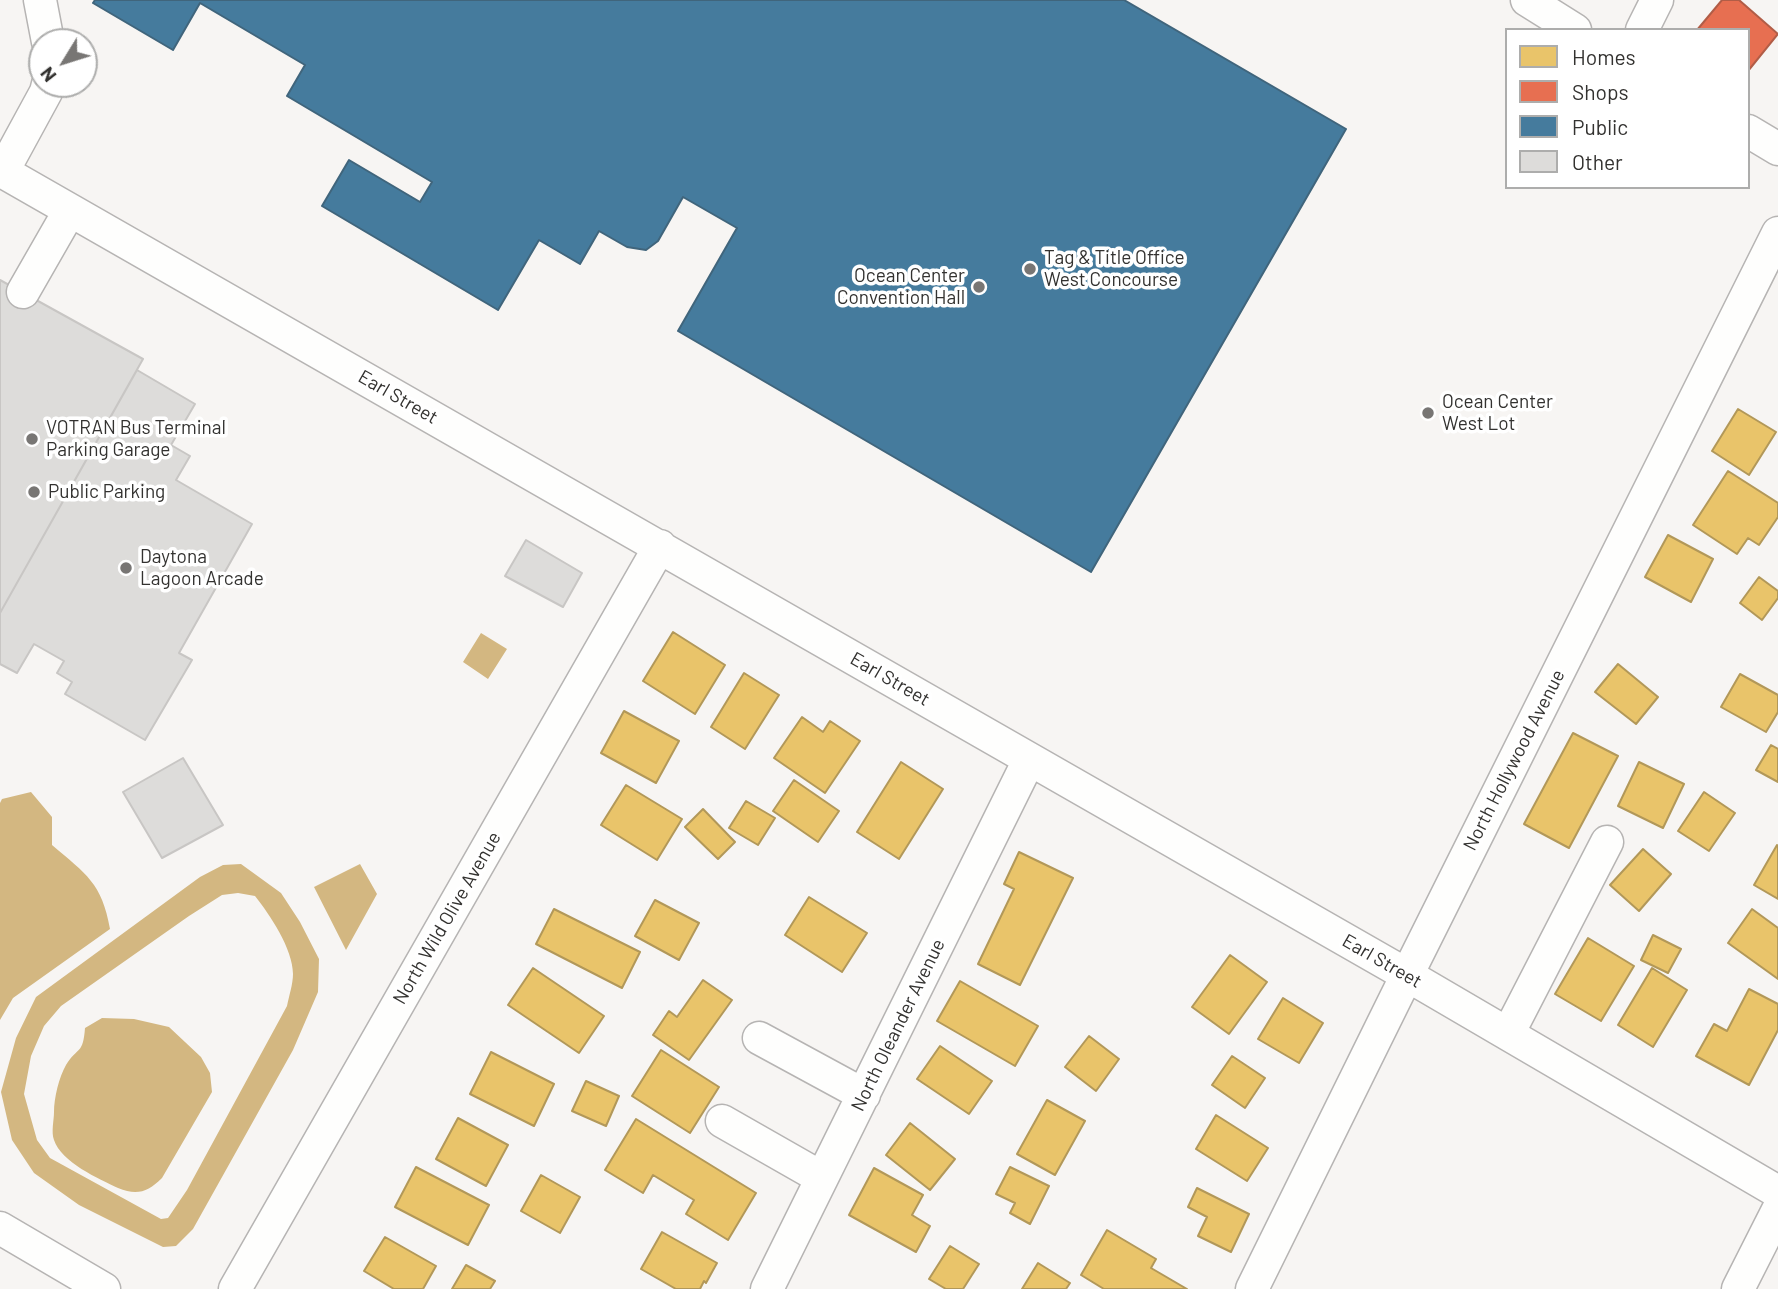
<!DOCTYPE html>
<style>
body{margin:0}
#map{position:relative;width:1778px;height:1289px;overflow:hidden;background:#f7f5f3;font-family:Barlow,sans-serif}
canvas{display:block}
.legend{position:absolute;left:1505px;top:28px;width:245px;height:161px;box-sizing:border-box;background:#fff;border:2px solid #adadac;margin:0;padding:9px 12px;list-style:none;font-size:21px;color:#333230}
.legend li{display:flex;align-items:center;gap:14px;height:35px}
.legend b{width:35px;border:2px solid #adadac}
.north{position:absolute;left:28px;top:28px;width:70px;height:70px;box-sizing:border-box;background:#fff;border:2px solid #adadac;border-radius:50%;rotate:232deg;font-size:19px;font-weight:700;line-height:28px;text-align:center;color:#333230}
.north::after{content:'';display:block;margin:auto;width:24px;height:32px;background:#787674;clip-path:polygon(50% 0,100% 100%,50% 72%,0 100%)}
</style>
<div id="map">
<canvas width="1778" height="1289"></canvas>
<ul class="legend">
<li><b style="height:19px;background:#e9c46a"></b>Homes</li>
<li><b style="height:19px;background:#e76f51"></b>Shops</li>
<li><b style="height:19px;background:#457b9d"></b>Public</li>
<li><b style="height:19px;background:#dddcda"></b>Other</li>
</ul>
<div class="north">N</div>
</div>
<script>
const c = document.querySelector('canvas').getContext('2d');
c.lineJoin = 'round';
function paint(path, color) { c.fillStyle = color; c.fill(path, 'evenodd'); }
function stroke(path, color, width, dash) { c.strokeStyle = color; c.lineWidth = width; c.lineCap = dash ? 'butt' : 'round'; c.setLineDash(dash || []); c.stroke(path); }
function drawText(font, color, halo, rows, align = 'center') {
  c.font = font + ' Barlow,sans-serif'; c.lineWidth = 7; c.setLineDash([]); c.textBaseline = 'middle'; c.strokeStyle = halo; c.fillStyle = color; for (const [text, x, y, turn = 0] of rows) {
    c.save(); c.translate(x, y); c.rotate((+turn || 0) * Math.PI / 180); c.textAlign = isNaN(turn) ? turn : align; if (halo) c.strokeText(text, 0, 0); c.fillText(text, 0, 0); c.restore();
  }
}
paint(new Path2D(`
 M 481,633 L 507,649 L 488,679 L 463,662 Z
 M 31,792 L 52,817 L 52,845 C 86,874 102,883 110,929 L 13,998 L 0,1020 L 0,803 L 2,799 Z
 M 241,864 L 281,893 L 300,922 L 319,959 L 318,992 L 293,1050 L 193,1229 L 176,1246 L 163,1247 L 79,1205 L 34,1173 L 12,1140 L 1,1092 L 16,1038 L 36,997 L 200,877 L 223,865 ZM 238,893 L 255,896 C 270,915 293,949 293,974 C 293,984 289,996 287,1006 L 187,1190 L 168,1218 L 161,1219 L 50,1158 L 37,1140 L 24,1094 L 31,1056 L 44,1026 L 61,1006 L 189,916 L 222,895 Z
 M 360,864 L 377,894 L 346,950 L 314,887 Z
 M 102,1018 L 134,1019 L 169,1027 L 201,1057 L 210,1073 L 212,1092 L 162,1178 C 148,1192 137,1196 118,1188 C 99,1179 61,1162 54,1140 C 51,1132 54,1120 54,1112 C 54,1098 59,1077 66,1065 C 78,1046 83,1055 85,1028 Z`), '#d3b781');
const homes = new Path2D(`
 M 1738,409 L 1776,432 L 1749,475 L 1712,451 Z
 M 1728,471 L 1778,503 L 1778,517 L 1759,545 L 1748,538 L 1737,554 L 1693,525 Z
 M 1668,535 L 1713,559 L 1691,602 L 1645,577 Z
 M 1759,577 L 1778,591 L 1778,598 L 1762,620 L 1740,603 Z
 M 673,632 L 725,665 L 695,714 L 643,681 Z
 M 1618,664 L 1658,697 L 1636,724 L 1595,692 Z
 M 744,673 L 779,695 L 745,749 L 711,727 Z
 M 1740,674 L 1778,695 L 1778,712 L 1766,732 L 1721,707 Z
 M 624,711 L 679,741 L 656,783 L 601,753 Z
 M 802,717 L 823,732 L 830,721 L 860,741 L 825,793 L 774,758 Z
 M 1573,733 L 1618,756 L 1569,848 L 1524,824 Z
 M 1771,745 L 1778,749 L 1778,782 L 1756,770 Z
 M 901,762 L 943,789 L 899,859 L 857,832 Z
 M 1639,762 L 1684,784 L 1663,828 L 1618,806 Z
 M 794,780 L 839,811 L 818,842 L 773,811 Z
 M 626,785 L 682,819 L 657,860 L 601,825 Z
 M 1704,792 L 1735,813 L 1709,851 L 1678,831 Z
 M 746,801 L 775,818 L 758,845 L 729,828 Z
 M 703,809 L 735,842 L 718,859 L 685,827 Z
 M 1777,845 L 1778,846 L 1778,899 L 1754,885 Z
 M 1643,849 L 1671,874 L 1639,911 L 1610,885 Z
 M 1019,852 L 1073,878 L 1020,985 L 978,964 L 1014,889 L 1004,884 Z
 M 809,897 L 867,933 L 842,972 L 785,935 Z
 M 655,900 L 699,923 L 679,960 L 635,936 Z
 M 554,909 L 640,952 L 622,988 L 536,944 Z
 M 1752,909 L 1778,928 L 1778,979 L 1728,943 Z
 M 1653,935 L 1681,949 L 1668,973 L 1641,960 Z
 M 1588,938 L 1634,966 L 1601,1021 L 1555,994 Z
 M 1230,955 L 1267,982 L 1229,1034 L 1192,1007 Z
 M 533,968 L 604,1016 L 579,1053 L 508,1005 Z
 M 1652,968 L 1687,990 L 1653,1047 L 1618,1025 Z
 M 703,980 L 732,1000 L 689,1060 L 653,1035 L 669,1011 L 677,1017 Z
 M 960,981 L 1038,1026 L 1015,1066 L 937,1021 Z
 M 1749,989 L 1778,1004 L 1778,1030 L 1749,1085 L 1696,1056 L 1714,1024 L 1727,1031 Z
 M 1283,998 L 1323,1023 L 1299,1063 L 1258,1039 Z
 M 1089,1036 L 1119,1059 L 1096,1091 L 1065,1067 Z
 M 940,1046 L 992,1081 L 969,1114 L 917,1079 Z
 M 661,1050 L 719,1087 L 690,1133 L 632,1096 Z
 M 491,1052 L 554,1084 L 534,1126 L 470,1094 Z
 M 1232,1056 L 1265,1078 L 1245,1108 L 1212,1085 Z
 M 586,1081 L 619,1096 L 606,1126 L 572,1111 Z
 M 1047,1100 L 1085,1121 L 1055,1175 L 1017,1154 Z
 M 1216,1115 L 1268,1148 L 1247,1181 L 1196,1149 Z
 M 458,1118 L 508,1145 L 486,1186 L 436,1159 Z
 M 636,1119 L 756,1193 L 728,1240 L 686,1214 L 694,1200 L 653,1175 L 643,1193 L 605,1170 Z
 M 910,1123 L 955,1159 L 930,1190 L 886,1155 Z
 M 416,1167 L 489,1205 L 468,1245 L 395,1207 Z
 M 1010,1167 L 1049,1186 L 1030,1224 L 1010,1213 L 1015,1203 L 996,1194 Z
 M 874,1168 L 923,1195 L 912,1215 L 930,1226 L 916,1252 L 849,1215 Z
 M 541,1175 L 580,1197 L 560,1233 L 521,1211 Z
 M 1197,1188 L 1249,1214 L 1231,1252 L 1198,1236 L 1207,1217 L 1188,1207 Z
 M 1107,1230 L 1156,1259 L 1151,1268 L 1187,1289 L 1104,1289 L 1081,1275 Z
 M 662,1232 L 717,1263 L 706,1283 L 704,1281 L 700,1289 L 676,1289 L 641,1269 Z
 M 385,1237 L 436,1266 L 423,1289 L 394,1289 L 364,1271 Z
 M 950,1246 L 979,1264 L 963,1289 L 946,1289 L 929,1279 Z
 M 1038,1263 L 1070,1283 L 1066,1289 L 1022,1289 Z
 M 466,1265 L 495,1281 L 490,1289 L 452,1289 Z`);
paint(homes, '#e9c46a');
stroke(homes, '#b29859', 2);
const shops = new Path2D(`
 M 1722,0 L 1739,0 L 1778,34 L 1748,71 L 1748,30 L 1697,30 Z`);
paint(shops, '#e76f51');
stroke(shops, '#b15d47', 2);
const public = new Path2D(`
 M 95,0 L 1124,0 L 1346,129 L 1091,572 L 678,331 L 737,228 L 683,197 L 658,241 L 646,250 L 627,247 L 599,231 L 580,264 L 539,240 L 498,310 L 322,206 L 349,160 L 420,202 L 432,182 L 287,96 L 305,65 L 200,3 L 173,50 L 93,3 Z`);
paint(public, '#457b9d');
stroke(public, '#40657c', 2);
const building = new Path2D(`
 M 0,280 L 143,359 L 0,613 Z
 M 137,370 L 195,404 L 171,445 L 190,456 L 176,480 L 252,524 L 179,653 L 192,660 L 145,740 L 65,694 L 72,682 L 57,673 L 64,661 L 34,644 L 17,673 L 0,664 L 0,613 Z
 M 526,540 L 582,573 L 563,607 L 505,576 Z
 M 183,758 L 223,825 L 162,858 L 123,792 Z`);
paint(building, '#dddcda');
stroke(building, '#c8c6c4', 2);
const minor = new Path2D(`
 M 40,0 L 48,42
 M 1527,0 L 1575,30
 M 1642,30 L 1657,0
 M 1748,131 L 1778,149
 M 0,170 L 1407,975 L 1778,1192
 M 3,171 L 46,92 L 48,84
 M 23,292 L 70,210
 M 1508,1034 L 1607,842
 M 759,1038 L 864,1095
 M 722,1121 L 822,1178
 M 0,1228 L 104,1289
 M 235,1289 L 660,546
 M 767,1289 L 1029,760
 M 1252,1289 L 1407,975 L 1778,233
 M 1738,1289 L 1778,1210`);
stroke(minor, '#b6b4b3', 35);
stroke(minor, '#fefefd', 32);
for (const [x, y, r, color] of [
 [1030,269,7,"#787674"],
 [979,287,7,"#787674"],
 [1428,413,7,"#787674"],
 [32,439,7,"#787674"],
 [34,492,7,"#787674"],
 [126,568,7,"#787674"]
]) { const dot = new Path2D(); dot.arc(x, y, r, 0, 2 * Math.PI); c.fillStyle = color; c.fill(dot); stroke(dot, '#fff', 2.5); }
drawText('19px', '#333230', '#fff', [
 ["Tag & Title Office",1044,258],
 ["West Concourse",1044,280],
 ["Ocean Center",965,276,"right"],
 ["Convention Hall",965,298,"right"],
 ["Ocean Center",1442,402],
 ["West Lot",1442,424],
 ["VOTRAN Bus Terminal",46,428],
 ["Parking Garage",46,450],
 ["Public Parking",48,492],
 ["Daytona",140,557],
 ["Lagoon Arcade",140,579]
], 'left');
drawText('19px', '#333230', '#fff', [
 ["Earl Street",398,397,30],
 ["Earl Street",890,679,30],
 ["North Hollywood Avenue",1514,760,-63],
 ["North Wild Olive Avenue",447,918,-60],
 ["Earl Street",1382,961,30],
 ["North Oleander Avenue",898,1025,-64]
]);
</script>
